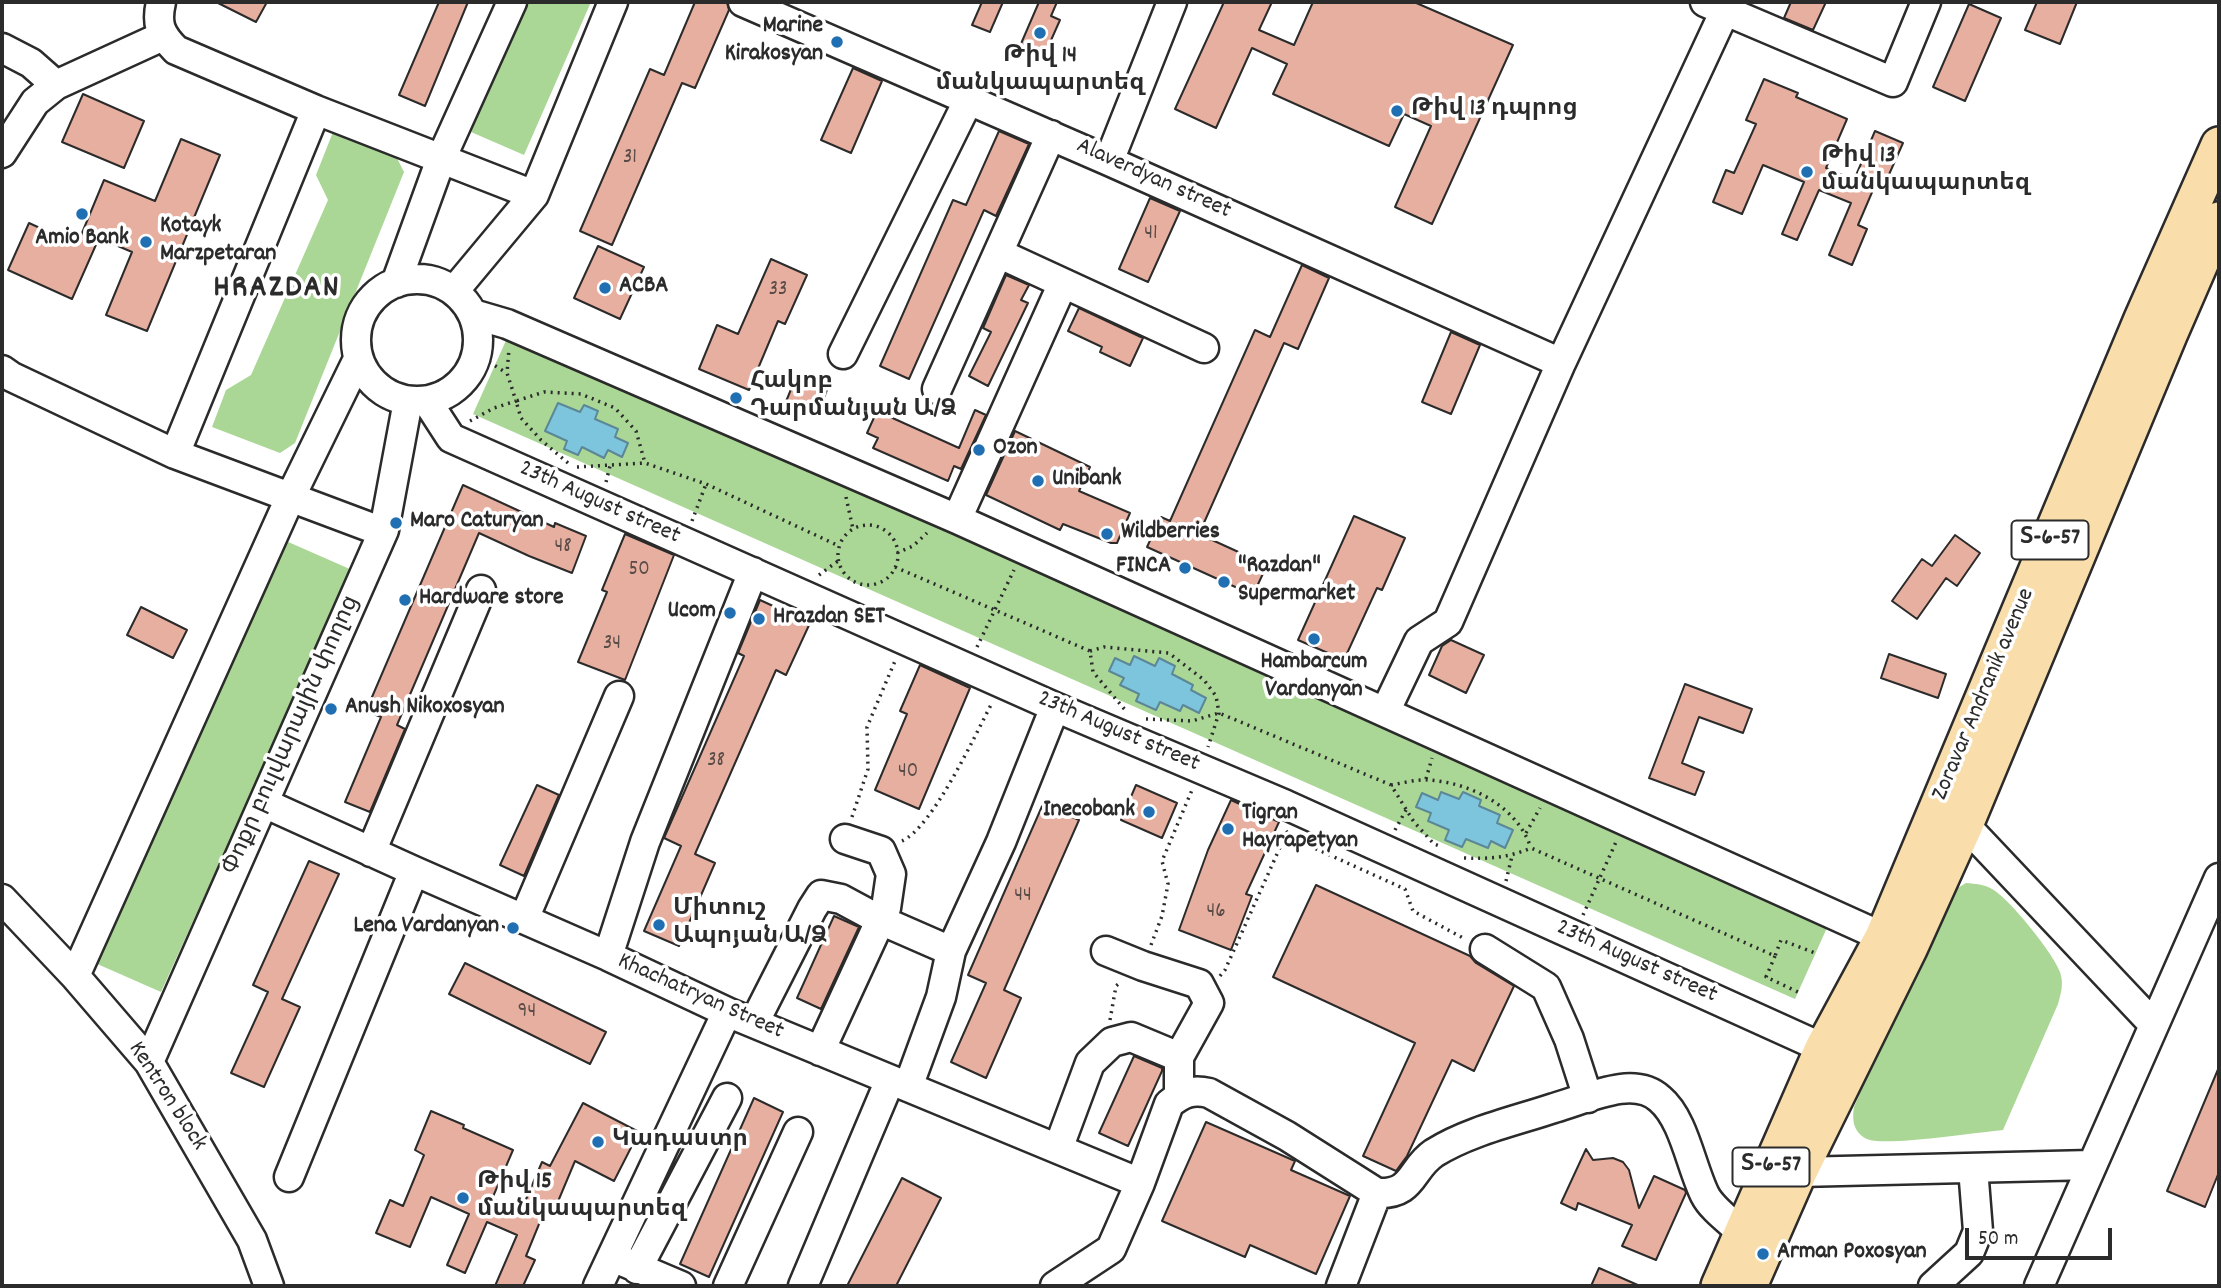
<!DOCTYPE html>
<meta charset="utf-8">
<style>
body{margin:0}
#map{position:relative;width:2221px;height:1288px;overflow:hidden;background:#fff;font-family:Dekko,sans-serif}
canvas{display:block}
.frame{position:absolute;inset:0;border:4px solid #2b2b2b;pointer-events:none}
.scale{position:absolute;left:1965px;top:1228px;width:147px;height:32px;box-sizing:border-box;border:4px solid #2b2b2b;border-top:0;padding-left:9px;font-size:21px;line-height:24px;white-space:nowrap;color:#2b2b2b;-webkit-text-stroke:5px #fff;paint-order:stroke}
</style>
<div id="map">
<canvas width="2221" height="1288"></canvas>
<div class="frame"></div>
<div class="scale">50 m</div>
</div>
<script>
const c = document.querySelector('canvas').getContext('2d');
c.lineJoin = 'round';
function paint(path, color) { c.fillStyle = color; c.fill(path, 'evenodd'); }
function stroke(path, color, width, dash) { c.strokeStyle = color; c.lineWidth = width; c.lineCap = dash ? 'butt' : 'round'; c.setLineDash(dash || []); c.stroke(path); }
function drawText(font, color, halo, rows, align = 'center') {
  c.font = font + ' Dekko,"Noto Sans Armenian",sans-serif'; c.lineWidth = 7; c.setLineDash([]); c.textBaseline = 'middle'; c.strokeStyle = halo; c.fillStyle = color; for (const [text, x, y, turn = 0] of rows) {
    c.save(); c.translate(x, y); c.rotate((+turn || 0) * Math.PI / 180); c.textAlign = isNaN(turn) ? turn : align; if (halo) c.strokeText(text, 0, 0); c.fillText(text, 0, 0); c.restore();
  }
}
paint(new Path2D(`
 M 527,2 L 591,2 L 524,155 L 471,132 Z
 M 333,132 L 397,158 L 404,172 L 295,443 L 280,453 L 212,427 L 226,390 L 251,375 L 328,200 L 316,175 Z
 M 508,336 L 1830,921 L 1795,999 L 473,414 Z
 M 286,541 L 352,570 L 161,992 L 95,963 Z
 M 1966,883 C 1976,884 1983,884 1992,889 C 2009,898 2054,954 2060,972 C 2064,984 2061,993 2058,1004 L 2003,1130 C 1979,1132 1883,1147 1867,1139 C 1853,1132 1852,1120 1854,1107 L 1946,895 Z`), '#abd796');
const water = new Path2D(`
 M 558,403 L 580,412 L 584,405 L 598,411 L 595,419 L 618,429 L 615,437 L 628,443 L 622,457 L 608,450 L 604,458 L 582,447 L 578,455 L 564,449 L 567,441 L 545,431 Z
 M 1134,656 L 1155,666 L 1159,658 L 1175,666 L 1172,674 L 1193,685 L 1191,690 L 1206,698 L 1199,713 L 1183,705 L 1180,711 L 1160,702 L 1156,710 L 1136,701 L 1139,694 L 1120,685 L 1124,678 L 1109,671 L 1115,658 L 1130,665 Z
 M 1441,792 L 1459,799 L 1463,792 L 1481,800 L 1479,806 L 1500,815 L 1497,823 L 1513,830 L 1505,848 L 1491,841 L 1488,848 L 1466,839 L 1462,847 L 1445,840 L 1449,830 L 1428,821 L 1431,813 L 1416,807 L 1422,793 L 1438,800 Z`);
paint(water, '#7dc4dd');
stroke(water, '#5c8796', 2);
const building = new Path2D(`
 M 216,2 L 267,2 L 256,22 Z
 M 439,2 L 468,2 L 425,106 L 399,95 Z
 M 695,2 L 727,2 L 729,10 L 695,88 L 682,83 L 612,245 L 580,231 L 650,69 L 664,75 Z
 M 982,2 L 1003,2 L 990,32 L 972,25 Z
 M 1039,2 L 1057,2 L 1051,16 L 1060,20 L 1044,56 L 1020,46 Z
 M 1224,2 L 1272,2 L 1259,30 L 1294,45 L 1313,2 L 1414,2 L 1513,45 L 1432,224 L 1395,207 L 1431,126 L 1404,114 L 1389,146 L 1273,94 L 1287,64 L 1252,48 L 1216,128 L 1175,109 Z
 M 1791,2 L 1826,2 L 1813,30 L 1784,18 Z
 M 2037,2 L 2077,2 L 2060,44 L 2025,30 Z
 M 1969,4 L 2001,18 L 1965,101 L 1933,87 Z
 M 853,68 L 882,81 L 851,153 L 821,140 Z
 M 1764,79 L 1798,93 L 1796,97 L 1847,119 L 1826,168 L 1854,180 L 1875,131 L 1903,143 L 1887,179 L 1879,176 L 1858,225 L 1867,229 L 1852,265 L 1829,255 L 1851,203 L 1819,190 L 1797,240 L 1782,234 L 1804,182 L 1763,165 L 1742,214 L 1713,202 L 1726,170 L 1734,173 L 1756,124 L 1746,120 Z
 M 83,94 L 144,121 L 124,168 L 62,142 Z
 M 999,131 L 1029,144 L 996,216 L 984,210 L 909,379 L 880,366 L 953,200 L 966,205 Z
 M 181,139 L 220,155 L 147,331 L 106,315 L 132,252 L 99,238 L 72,299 L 8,270 L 29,223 L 77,245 L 104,180 L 155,201 Z
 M 1150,198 L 1180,211 L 1148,282 L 1119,269 Z
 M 598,246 L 644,267 L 620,319 L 574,298 Z
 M 771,259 L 807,275 L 785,324 L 778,321 L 749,390 L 699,369 L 717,325 L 738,334 Z
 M 1302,265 L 1329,278 L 1298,349 L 1284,343 L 1199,534 L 1267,565 L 1253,595 L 1147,547 L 1161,517 L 1170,521 L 1255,330 L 1270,337 Z
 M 1006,275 L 1029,285 L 1021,300 L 1028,303 L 988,386 L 969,376 L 991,332 L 983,328 Z
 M 1079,308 L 1143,338 L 1130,366 L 1100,352 L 1102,347 L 1068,331 Z
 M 1451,332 L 1480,345 L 1451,414 L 1422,402 Z
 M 796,377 L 827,390 L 817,417 L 785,404 Z
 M 975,410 L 986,415 L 961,469 L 954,466 L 948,481 L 873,448 L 878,438 L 867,433 L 877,411 L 959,448 Z
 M 1015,431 L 1090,467 L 1079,491 L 1130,513 L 1117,543 L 1111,543 L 1063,524 L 1060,530 L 986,495 Z
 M 463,485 L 554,527 L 555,523 L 586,536 L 572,573 L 529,556 L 479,533 L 397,725 L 405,729 L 370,812 L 345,802 L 381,717 L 366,711 Z
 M 1354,516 L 1405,538 L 1382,590 L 1377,588 L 1344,660 L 1298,640 Z
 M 625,534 L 674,555 L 625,680 L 578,662 L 607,592 L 602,590 Z
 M 1955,535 L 1980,553 L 1957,586 L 1946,578 L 1917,619 L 1892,601 L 1922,559 L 1932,566 Z
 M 760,600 L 810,623 L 786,675 L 776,670 L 695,854 L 715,863 L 679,946 L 644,931 L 681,846 L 664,838 L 744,656 L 738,653 Z
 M 141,607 L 187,630 L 173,658 L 127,635 Z
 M 1451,640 L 1484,655 L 1466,693 L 1429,675 L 1442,646 Z
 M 1889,654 L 1946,674 L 1938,698 L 1881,678 Z
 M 920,665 L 970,688 L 919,809 L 875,790 L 907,714 L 900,711 Z
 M 1685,684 L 1752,709 L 1743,733 L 1699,717 L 1682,763 L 1704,772 L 1695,795 L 1649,778 Z
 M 537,785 L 559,795 L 524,876 L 500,865 Z
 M 1136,785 L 1177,803 L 1162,838 L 1121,820 Z
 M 1231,800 L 1279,822 L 1246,894 L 1252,896 L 1231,950 L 1179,930 L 1208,850 Z
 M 1043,804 L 1079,820 L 1004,990 L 1021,998 L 986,1078 L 951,1062 L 986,983 L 968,975 Z
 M 309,861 L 339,874 L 282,999 L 300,1007 L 264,1087 L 231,1073 L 268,992 L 253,985 Z
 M 1316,885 L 1470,956 L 1476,963 L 1514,986 L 1474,1071 L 1452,1060 L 1407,1156 L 1396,1171 L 1363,1156 L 1415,1043 L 1273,977 Z
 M 834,916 L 859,927 L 821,1009 L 797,998 Z
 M 465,963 L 606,1032 L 590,1064 L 449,994 Z
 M 1134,1056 L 1162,1068 L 1162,1071 L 1128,1146 L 1099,1133 Z
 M 2219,1067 L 2219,1172 L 2205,1207 L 2167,1191 Z
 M 754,1098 L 783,1112 L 709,1277 L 680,1264 Z
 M 583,1103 L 639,1132 L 614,1181 L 575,1161 L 554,1211 L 546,1207 L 526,1256 L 535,1260 L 523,1286 L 495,1286 L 517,1235 L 487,1222 L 465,1273 L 447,1265 L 469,1214 L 431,1197 L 410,1247 L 376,1233 L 390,1200 L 403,1206 L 424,1155 L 415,1150 L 431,1111 L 464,1125 L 463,1128 L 513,1150 L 492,1199 L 521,1211 L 542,1162 L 550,1166 Z
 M 1206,1122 L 1295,1161 L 1291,1170 L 1350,1196 L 1316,1274 L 1250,1245 L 1245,1257 L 1162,1221 Z
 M 1586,1149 L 1593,1160 L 1613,1158 L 1623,1162 L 1629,1170 L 1639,1208 L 1654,1176 L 1685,1190 L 1686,1193 L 1656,1260 L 1622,1246 L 1632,1225 L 1578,1203 L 1576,1210 L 1561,1203 Z
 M 902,1178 L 941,1198 L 896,1286 L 847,1286 Z
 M 1599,1268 L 1640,1286 L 1591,1286 Z`);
paint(building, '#e7af9f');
stroke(building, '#2b2b2b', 2);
const minor = new Path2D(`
 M 161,2 C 156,24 160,34 176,50 L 316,110 L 534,195
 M 743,2 L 1109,161 L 1561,363
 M 1705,2 L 1893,82 L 1926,2
 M 2,48 L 31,63 L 56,85
 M 2,153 L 35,102 L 56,85 L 163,36
 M 1109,161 L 1172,2
 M 998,253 L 1204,348
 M356 340a61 61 0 1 1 122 0a61 61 0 1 1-122 0Z
 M 396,283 L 441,159 L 512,2
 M 454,291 L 534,195 L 613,2
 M 473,314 L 507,324 L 957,519 L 1883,937
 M 843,354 L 968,101
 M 2,370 L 12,377 L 175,454 L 383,532
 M 937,389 L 1051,135
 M 427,401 L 451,438 L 1055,707 L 1286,805 L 1823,1048
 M 175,454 L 316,110
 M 957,519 L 1063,283
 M 1385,712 L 1419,641 L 1448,622 L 1561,363 L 1729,2
 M 264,803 L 414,871 L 608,956 L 727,1012 L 1140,1183
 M 1965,825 L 2154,1025
 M 371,852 L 481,590
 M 2,899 L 75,976 L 149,1062 L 252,1240 L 269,1286
 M 524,919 L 619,696
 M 1485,949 L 1546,987 L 1569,1039 L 1588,1098
 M 1106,951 L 1143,966 L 1199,984 L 1209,1003 L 1179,1057 L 1179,1096
 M 608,956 L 645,842 L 753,572
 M 75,976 L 290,498 L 358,359
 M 754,1023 L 812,909 L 821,895 L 841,899 L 880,920 L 951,951
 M 820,1051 L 886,908 L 891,874 L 881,851 L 845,839
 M 149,1062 L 384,530 L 408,401
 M 908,1087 L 941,997 L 951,951 L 1001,842 L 1055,707
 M 1058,1149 L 1090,1063 L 1112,1042 L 1131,1037 L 1179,1057
 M 1799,1172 L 2091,1165
 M 289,1177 L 414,871
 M 622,1261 L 681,1286
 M 637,1269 L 727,1098
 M 598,1286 L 727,1012
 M 728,1286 L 798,1132
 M 803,1286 L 890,1080
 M 1055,1286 L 1111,1249 L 1140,1183 L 1169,1104 C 1182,1093 1192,1089 1209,1093 L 1287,1136 L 1377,1193 C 1414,1195 1410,1169 1434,1153 C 1469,1131 1515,1121 1554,1108 C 1575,1102 1598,1092 1620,1089 C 1635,1087 1649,1089 1660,1099 C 1684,1119 1691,1167 1705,1195 C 1712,1209 1731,1222 1742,1233
 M 1341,1286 L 1377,1193
 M 1933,1286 L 1969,1253 L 1978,1231 L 1973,1168
 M 2039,1286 L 2219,878`);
const major = new Path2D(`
 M 1719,1286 L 1823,1048 L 1883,937 L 2142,319 L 2219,145
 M 1749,1286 L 1799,1172 L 1909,949 L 1965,825 L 2169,335 L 2219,220`);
stroke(minor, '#2b2b2b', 33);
stroke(major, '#2b2b2b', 40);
stroke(new Path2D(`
 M 477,355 L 507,373
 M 470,421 L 494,408 L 516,401 L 507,373 L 509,349
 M 568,463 L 541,440 L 521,418 L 516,401 L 544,392 L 581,394 L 615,408 L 636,431 L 645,463
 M 577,467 L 645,463 L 706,484 L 839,546
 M 606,482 L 610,466
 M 846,497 L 853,529
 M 692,521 L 706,484
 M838 555a30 30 0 1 1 60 0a30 30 0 1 1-60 0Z
 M 897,553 L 913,546 L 927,533
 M 895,567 L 1090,651 L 1093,672 L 1126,711
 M 819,575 L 838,561
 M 977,647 L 1014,570
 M 1090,651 L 1104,647 L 1169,653 L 1204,680 L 1216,696 L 1219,713 L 1208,747
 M 1146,719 L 1192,721 L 1219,713 L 1391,785 L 1414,822 L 1434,844 L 1442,847
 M 1426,779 L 1432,758
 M 1391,785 C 1403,783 1417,779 1429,780 C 1471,783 1517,806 1531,848
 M 852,817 L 868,769 L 867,727 L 895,661
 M 1395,830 L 1406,810
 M 1286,831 L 1292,838 L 1405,889 L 1413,911 L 1465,939
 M 1526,833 L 1540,808
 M 902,841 C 933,827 975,735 992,703
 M 1464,858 C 1489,859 1507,858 1531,848 L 1775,956 L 1781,940 L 1818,954
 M 1506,881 L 1512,856
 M 1583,915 L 1616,842
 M 1151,945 L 1162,916 L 1168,884 L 1162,861 L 1192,790
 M 1775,956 L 1766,977 L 1798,992
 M 1220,976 L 1225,970 L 1286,834
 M 1110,1020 L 1116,986 L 1121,982`), '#2b2b2b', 3.5, [2, 5]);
stroke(minor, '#fff', 28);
stroke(major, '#f9deab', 35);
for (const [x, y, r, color] of [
 [1040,33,7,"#1f6fb2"],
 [837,42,7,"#1f6fb2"],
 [1397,111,7,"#1f6fb2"],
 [1807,172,7,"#1f6fb2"],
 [82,214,7,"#1f6fb2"],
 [146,242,7,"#1f6fb2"],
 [605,288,7,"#1f6fb2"],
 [736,398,7,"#1f6fb2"],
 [979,450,7,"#1f6fb2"],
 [1038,481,7,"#1f6fb2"],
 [396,523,7,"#1f6fb2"],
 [1107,534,7,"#1f6fb2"],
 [1185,568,7,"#1f6fb2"],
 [1224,582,7,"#1f6fb2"],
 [405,600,7,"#1f6fb2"],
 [730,613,7,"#1f6fb2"],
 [759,619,7,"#1f6fb2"],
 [1314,639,7,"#1f6fb2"],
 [331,709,7,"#1f6fb2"],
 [1149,812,7,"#1f6fb2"],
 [1228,829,7,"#1f6fb2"],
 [659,925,7,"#1f6fb2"],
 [513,928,7,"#1f6fb2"],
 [598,1142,7,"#1f6fb2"],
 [463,1198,7,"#1f6fb2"],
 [1763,1254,7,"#1f6fb2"]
]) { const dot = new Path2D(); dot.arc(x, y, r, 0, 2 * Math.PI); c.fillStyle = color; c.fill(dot); stroke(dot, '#fff', 2.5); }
drawText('21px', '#5a4c48', null, [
 ["31",630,159],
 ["41",1151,235],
 ["33",778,291],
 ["48",563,548],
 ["50",639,571],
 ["34",612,645],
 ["38",716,762],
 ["40",908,773],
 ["44",1023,897],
 ["46",1216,913],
 ["94",527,1013]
]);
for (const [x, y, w] of [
 [2050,540,77],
 [1771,1167,77]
]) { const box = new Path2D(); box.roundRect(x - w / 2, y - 19.5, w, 39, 5); c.fillStyle = '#fff'; c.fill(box); stroke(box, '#2b2b2b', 2); }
drawText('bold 23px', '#2b2b2b', null, [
 ["Տ-6-57",2050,540],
 ["Տ-6-57",1771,1167]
]);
drawText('bold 24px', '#2b2b2b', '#fff', [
 ["Marine",823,28,"right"],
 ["Kirakosyan",823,56,"right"],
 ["Թիվ 14",1040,58,"center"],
 ["մանկապարտեզ",1040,86,"center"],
 ["Թիվ 13 դպրոց",1411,111],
 ["Թիվ 13",1821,158],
 ["մանկապարտեզ",1821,186],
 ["Kotayk",160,228],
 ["Marzpetaran",160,256],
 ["Amio Bank",82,240,"center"],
 ["ACBA",619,288],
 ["Հակոբ",750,384],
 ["Դարմանյան Ա/Ձ",750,412],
 ["Ozon",993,450],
 ["Unibank",1052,481],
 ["Maro Caturyan",410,523],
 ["Wildberries",1121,534],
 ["FINCA",1171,568,"right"],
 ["\"Razdan\"",1238,568],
 ["Supermarket",1238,596],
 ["Hardware store",419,600],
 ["Ucom",716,613,"right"],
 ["Hrazdan SET",773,619],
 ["Hambarcum",1314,664,"center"],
 ["Vardanyan",1314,692,"center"],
 ["Anush Nikoxosyan",345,709],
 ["Inecobank",1135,812,"right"],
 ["Tigran",1242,815],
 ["Hayrapetyan",1242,843],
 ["Միտուշ",673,911],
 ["Ապոյան Ա/Ձ",673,939],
 ["Lena Vardanyan",499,928,"right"],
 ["Կադաստր",612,1142],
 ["Թիվ 15",477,1184],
 ["մանկապարտեզ",477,1212],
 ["Arman Poxosyan",1777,1254]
], 'left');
drawText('24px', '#2b2b2b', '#fff', [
 ["Alaverdyan street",1153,180,24],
 ["23th August street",599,504,24],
 ["Zoravar Andranik avenue",1985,695,-67],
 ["23th August street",1118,733,23],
 ["Փոքր բուլվարային փողոց",293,736,-66],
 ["23th August street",1636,963,24],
 ["Khachatryan Street",700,998,24],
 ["Kentron block",166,1097,57]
]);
c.letterSpacing = '2px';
drawText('bold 32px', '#2b2b2b', '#fff', [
 ["HRAZDAN",277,291]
]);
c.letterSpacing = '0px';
</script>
